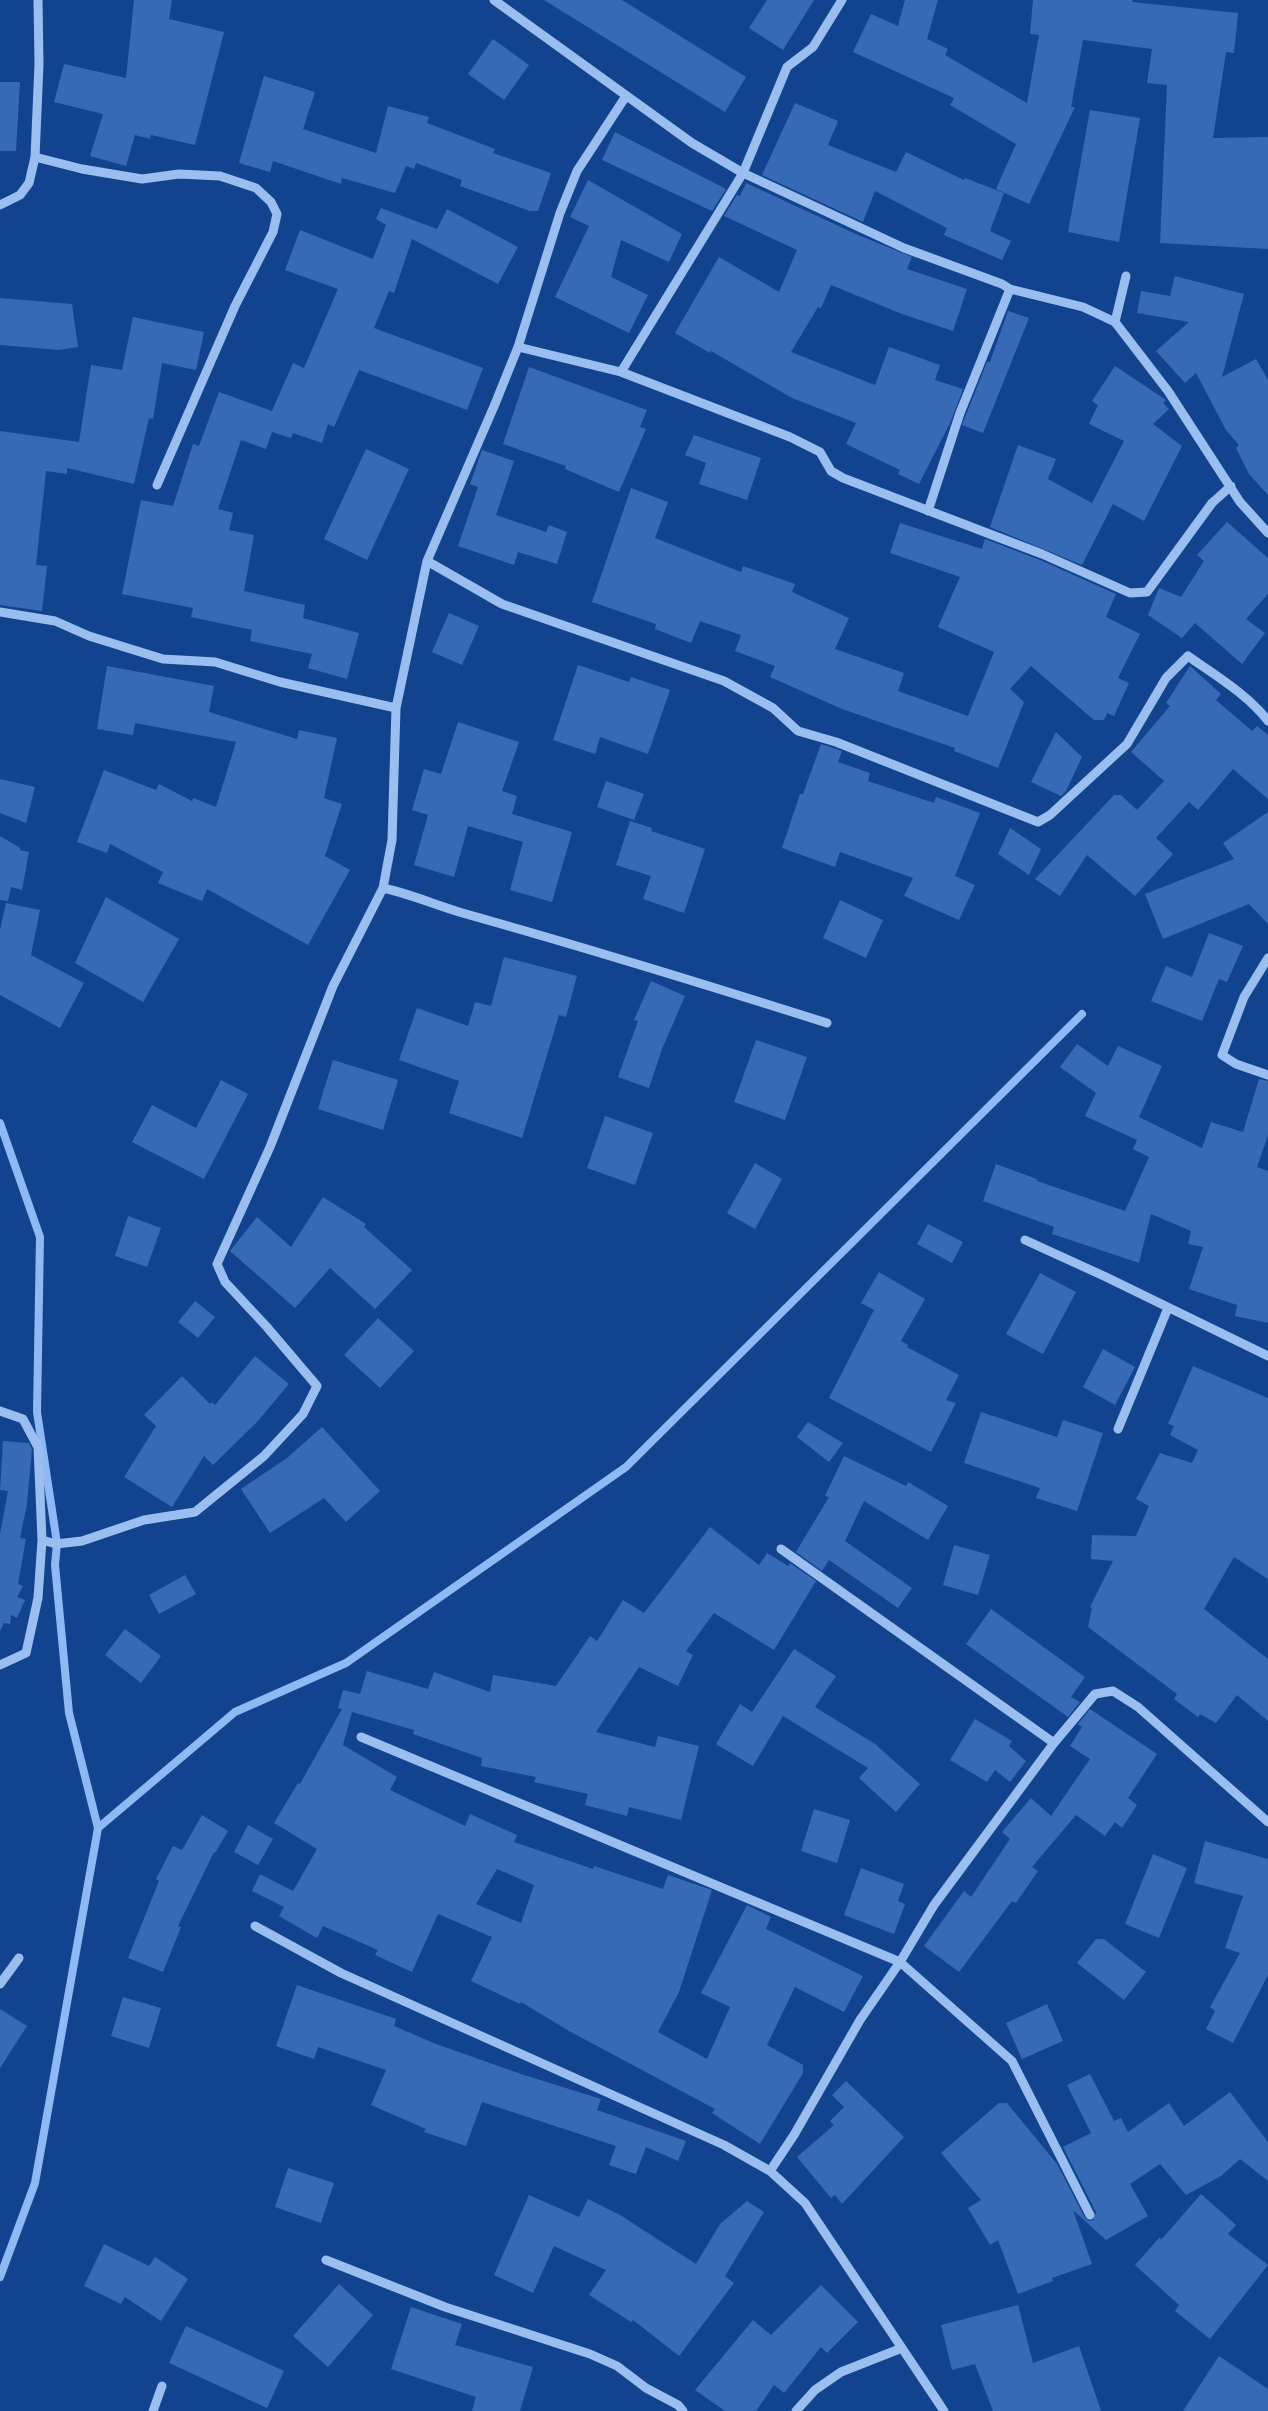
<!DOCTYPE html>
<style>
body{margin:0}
canvas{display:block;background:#12438e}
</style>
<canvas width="1268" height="2411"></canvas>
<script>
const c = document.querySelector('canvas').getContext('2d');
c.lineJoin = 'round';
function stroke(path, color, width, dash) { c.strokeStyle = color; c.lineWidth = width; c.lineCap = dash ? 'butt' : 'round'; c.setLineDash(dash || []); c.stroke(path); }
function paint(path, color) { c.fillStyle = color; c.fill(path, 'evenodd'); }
stroke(new Path2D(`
 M 0,1123 L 40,1237 L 37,1412 L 57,1543 L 55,1565 L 69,1713 L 98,1828 L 35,2183 L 0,2277
 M 98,1828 L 235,1712 L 346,1663 L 626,1467 L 1082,1014`), '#8db9f5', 8);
paint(new Path2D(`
 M 134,0 L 172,0 L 169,19 L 224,32 L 195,145 L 151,135 L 150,139 L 135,135 L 126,166 L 90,156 L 103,114 L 54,102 L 64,64 L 126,78 Z
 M 544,0 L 622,0 L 746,77 L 725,112 Z
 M 767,0 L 814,0 L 783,50 L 749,28 Z
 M 905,0 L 938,0 L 927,39 L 948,49 L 945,55 L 1027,103 L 1039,35 L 1030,34 L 1033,0 L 1133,0 L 1132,2 L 1238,13 L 1234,53 L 1226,52 L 1213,138 L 1268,137 L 1268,249 L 1160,243 L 1167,85 L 1147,83 L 1152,49 L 1083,40 L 1071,107 L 1075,107 L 1029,204 L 996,189 L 1016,144 L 950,105 L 954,98 L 853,52 L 871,14 L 898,26 Z
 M 493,39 L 529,65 L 504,100 L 468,74 Z
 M 264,76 L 315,92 L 303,129 L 376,153 L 388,106 L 429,117 L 427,123 L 495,149 L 493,153 L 551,173 L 538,211 L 530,211 L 460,186 L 462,180 L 416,163 L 414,169 L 406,166 L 395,193 L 342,178 L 341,184 L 273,161 L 270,172 L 239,163 Z
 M 0,82 L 20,82 L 16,151 L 0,151 Z
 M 795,103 L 838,121 L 828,145 L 896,172 L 906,152 L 964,180 L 965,178 L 1004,193 L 990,231 L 1011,241 L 1002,260 L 944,235 L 947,228 L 875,191 L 863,222 L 762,175 Z
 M 1090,110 L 1140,118 L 1119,242 L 1068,232 Z
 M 615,132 L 726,189 L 712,211 L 602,160 Z
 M 588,180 L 682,234 L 669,262 L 621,240 L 611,277 L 648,295 L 629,333 L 555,297 L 589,226 L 570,217 Z
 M 746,183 L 858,235 L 912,257 L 907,269 L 967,289 L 953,331 L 902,314 L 831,285 L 821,308 L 818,307 L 791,352 L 875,385 L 889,347 L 940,365 L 935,380 L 963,389 L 951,421 L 919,484 L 898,474 L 900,470 L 846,444 L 856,423 L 792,398 L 711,351 L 710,353 L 675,333 L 719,257 L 779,292 L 797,250 L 724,216 L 737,195 L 740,196 Z
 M 381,208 L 437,229 L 447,209 L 518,247 L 498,284 L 412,239 L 394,293 L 389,291 L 374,328 L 483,368 L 467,410 L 359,370 L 334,427 L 328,424 L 322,443 L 293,433 L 291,438 L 272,432 L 266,449 L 241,440 L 218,509 L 233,513 L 229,530 L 254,535 L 244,591 L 305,605 L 303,618 L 359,633 L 347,679 L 308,668 L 312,654 L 250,641 L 252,630 L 191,617 L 193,608 L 122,594 L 141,500 L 173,506 L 193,444 L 199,446 L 219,392 L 272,411 L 293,363 L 304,368 L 338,289 L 285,270 L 300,230 L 373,259 L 386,225 L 376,219 Z
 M 1175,276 L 1244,294 L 1222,377 L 1256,359 L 1268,380 L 1268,495 L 1249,474 L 1236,448 L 1239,445 L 1226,430 L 1196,373 L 1185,383 L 1156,351 L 1189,322 L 1137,313 L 1141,291 L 1170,296 Z
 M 0,298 L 72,304 L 78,347 L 59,350 L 0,345 Z
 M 1008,311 L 1029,318 L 983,433 L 962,425 L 987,362 L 990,362 Z
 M 133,317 L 204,332 L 196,370 L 162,363 L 153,419 L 149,418 L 134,484 L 67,468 L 67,474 L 46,471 L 36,565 L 47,566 L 42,611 L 0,605 L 0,431 L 79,442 L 91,365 L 122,370 Z
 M 1115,366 L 1166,400 L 1163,403 L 1169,409 L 1153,424 L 1182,446 L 1144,521 L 1113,504 L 1082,565 L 990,527 L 1018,445 L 1056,459 L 1048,479 L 1092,503 L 1124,441 L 1089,424 L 1098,405 L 1092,401 Z
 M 529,367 L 647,410 L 640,427 L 646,429 L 619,492 L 565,469 L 566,466 L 503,444 Z
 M 694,435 L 761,458 L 747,500 L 699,484 L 706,463 L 685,455 Z
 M 366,449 L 409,469 L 367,560 L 324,539 Z
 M 482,450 L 514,461 L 496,515 L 546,532 L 549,525 L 567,532 L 557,564 L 518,552 L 514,565 L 458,546 L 478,487 L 470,484 Z
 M 631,488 L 668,502 L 655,538 L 741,572 L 743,566 L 795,584 L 792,592 L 849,618 L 835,649 L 904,673 L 898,691 L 968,716 L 994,652 L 938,627 L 960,577 L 890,553 L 900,523 L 982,549 L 985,539 L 1040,560 L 1116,594 L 1106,617 L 1140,634 L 1118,678 L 1129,683 L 1114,716 L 1107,713 L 1104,720 L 1094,720 L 1031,666 L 1010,689 L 1024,702 L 998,768 L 954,751 L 955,748 L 842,709 L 770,677 L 775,666 L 735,651 L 741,635 L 700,621 L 691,643 L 655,629 L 656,624 L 592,602 Z
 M 1227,522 L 1268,558 L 1268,594 L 1246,619 L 1265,633 L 1242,664 L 1195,623 L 1182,638 L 1148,615 L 1159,588 L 1181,597 L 1204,561 L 1197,555 Z
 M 449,613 L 479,626 L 462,665 L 432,652 Z
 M 578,665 L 629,682 L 631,677 L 670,690 L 648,754 L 600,737 L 595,754 L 553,740 Z
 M 107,666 L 214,686 L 209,712 L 297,739 L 299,730 L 337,738 L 324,798 L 342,804 L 325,856 L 350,870 L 308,945 L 207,889 L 202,901 L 158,883 L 163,872 L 110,844 L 107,853 L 77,842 L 104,770 L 156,790 L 159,784 L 192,801 L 193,798 L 216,807 L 236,742 L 135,723 L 133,735 L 97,729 Z
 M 1190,666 L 1221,694 L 1216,700 L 1252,731 L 1257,726 L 1268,735 L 1268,799 L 1233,769 L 1198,810 L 1189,802 L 1156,838 L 1173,854 L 1135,896 L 1087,855 L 1060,896 L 1035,879 L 1114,795 L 1121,795 L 1137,810 L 1164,781 L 1131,752 L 1170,706 L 1166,703 Z
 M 458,722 L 519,742 L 502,791 L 517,796 L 512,814 L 572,832 L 552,902 L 510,890 L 523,842 L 468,826 L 454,877 L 414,865 L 428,815 L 412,810 L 424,769 L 441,774 Z
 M 1056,732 L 1082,757 L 1066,791 L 1061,796 L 1031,782 Z
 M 821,744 L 842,751 L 838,762 L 870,773 L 868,781 L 934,803 L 936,797 L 980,813 L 955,876 L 975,885 L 959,920 L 904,896 L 913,878 L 840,852 L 835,867 L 782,848 L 800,794 L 803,794 Z
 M 0,779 L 35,787 L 26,823 L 0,813 Z
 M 606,781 L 644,794 L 634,820 L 597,807 Z
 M 1268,812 L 1268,924 L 1249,904 L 1163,939 L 1145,894 L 1234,859 L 1223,843 Z
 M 630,821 L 652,828 L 651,831 L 705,849 L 684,913 L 643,899 L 651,876 L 616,865 Z
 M 1010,828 L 1041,849 L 1029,875 L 998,854 Z
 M 0,836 L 20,848 L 20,850 L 29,852 L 22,890 L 11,887 L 8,901 L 0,900 Z
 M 106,897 L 179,939 L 143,1002 L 75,963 Z
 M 840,900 L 883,920 L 866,958 L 823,938 Z
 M 6,903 L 40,910 L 31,955 L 84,983 L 60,1028 L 0,995 L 0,930 Z
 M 1209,933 L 1243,946 L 1227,982 L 1219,979 L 1202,1021 L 1151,1001 L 1166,966 L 1192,977 Z
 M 504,957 L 577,976 L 566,1017 L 559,1015 L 522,1138 L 449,1113 L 459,1081 L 399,1060 L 417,1008 L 468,1026 L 475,1002 L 491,1006 Z
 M 651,981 L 685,996 L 662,1049 L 649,1088 L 618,1077 L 638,1021 L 634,1020 Z
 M 756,1040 L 807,1057 L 785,1120 L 734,1102 Z
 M 1077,1044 L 1108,1066 L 1118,1046 L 1162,1066 L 1139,1117 L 1202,1148 L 1211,1122 L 1243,1132 L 1259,1079 L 1268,1081 L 1268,1135 L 1257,1167 L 1268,1171 L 1268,1323 L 1235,1316 L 1237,1305 L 1189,1289 L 1203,1247 L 1188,1244 L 1191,1231 L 1151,1214 L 1139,1263 L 1052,1234 L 1054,1227 L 983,1201 L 996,1164 L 1037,1179 L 1037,1181 L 1125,1211 L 1149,1157 L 1133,1149 L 1137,1140 L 1085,1116 L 1096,1093 L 1060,1067 Z
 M 333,1060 L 398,1080 L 383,1130 L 318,1109 Z
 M 221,1080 L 248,1094 L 204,1179 L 132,1142 L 152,1105 L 196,1128 Z
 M 605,1116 L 653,1133 L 635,1185 L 587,1168 Z
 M 755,1163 L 782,1179 L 755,1229 L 727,1213 Z
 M 323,1197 L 366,1224 L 364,1227 L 412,1270 L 375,1309 L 330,1268 L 295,1308 L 230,1251 L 257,1217 L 291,1247 Z
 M 128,1216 L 161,1228 L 147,1267 L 115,1256 Z
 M 928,1224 L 963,1242 L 952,1263 L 917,1244 Z
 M 879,1272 L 925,1299 L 901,1341 L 908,1345 L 907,1347 L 959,1375 L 946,1400 L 956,1403 L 931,1452 L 829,1398 L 874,1310 L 861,1303 Z
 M 1040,1273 L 1076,1292 L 1043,1354 L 1006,1334 Z
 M 195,1301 L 215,1317 L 198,1338 L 178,1322 Z
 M 378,1318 L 414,1351 L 380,1388 L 344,1355 Z
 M 1103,1349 L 1135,1367 L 1115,1405 L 1083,1387 Z
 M 255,1356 L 289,1384 L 257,1422 L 213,1465 L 204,1456 L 172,1507 L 124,1477 L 156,1426 L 144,1415 L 182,1376 L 210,1404 L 212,1402 L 215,1405 Z
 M 1193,1366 L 1268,1398 L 1268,1579 L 1234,1557 L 1204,1609 L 1268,1659 L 1268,1721 L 1237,1695 L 1216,1723 L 1200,1714 L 1198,1717 L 1174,1699 L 1177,1694 L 1088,1627 L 1092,1608 L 1090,1607 L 1113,1561 L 1091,1559 L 1092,1535 L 1136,1536 L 1149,1506 L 1136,1499 L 1160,1453 L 1192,1463 L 1198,1450 L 1170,1435 L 1174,1426 L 1168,1424 Z
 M 981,1412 L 1057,1437 L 1063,1420 L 1103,1433 L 1077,1511 L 1036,1498 L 1040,1488 L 964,1463 Z
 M 808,1422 L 843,1443 L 829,1462 L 797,1437 Z
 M 322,1427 L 380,1491 L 346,1522 L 324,1498 L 270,1533 L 241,1489 L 287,1458 Z
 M 3,1441 L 29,1443 L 32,1449 L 27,1504 L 20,1538 L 26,1539 L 18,1584 L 23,1586 L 17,1597 L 25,1600 L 17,1618 L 11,1615 L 10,1624 L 4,1623 L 0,1631 L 0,1534 L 8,1491 L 0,1490 Z
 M 844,1456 L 906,1486 L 908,1482 L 948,1506 L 928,1540 L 864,1501 L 845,1541 L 912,1588 L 898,1608 L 829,1560 L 822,1571 L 796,1552 L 829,1497 L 825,1496 Z
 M 710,1527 L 759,1565 L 767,1553 L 788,1566 L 790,1563 L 816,1581 L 774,1650 L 714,1613 L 686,1651 L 693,1655 L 678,1686 L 639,1667 L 596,1732 L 655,1747 L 658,1736 L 699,1746 L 681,1820 L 629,1807 L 627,1816 L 585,1805 L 588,1794 L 534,1782 L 536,1777 L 481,1766 L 482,1758 L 413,1734 L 414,1730 L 352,1712 L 343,1745 L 397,1777 L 390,1790 L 465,1826 L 470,1814 L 517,1835 L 514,1842 L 593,1869 L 594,1866 L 663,1889 L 668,1875 L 712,1890 L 679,1992 L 658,2032 L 707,2059 L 730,2007 L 701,1993 L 747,1905 L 771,1917 L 766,1929 L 863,1976 L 844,2012 L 795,1987 L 767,2045 L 803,2065 L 803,2073 L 760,2144 L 712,2113 L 715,2109 L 569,2031 L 521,2002 L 520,2004 L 471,1981 L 492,1937 L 438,1914 L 412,1972 L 375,1955 L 378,1950 L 323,1926 L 317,1938 L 279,1916 L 284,1907 L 252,1891 L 260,1874 L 293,1891 L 317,1849 L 274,1823 L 298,1783 L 300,1784 L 342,1709 L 338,1708 L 343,1690 L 360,1694 L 367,1671 L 428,1689 L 434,1672 L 490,1692 L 493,1675 L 556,1686 L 590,1636 L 597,1641 L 623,1600 L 644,1613 ZM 497,1869 L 534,1885 L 521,1923 L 476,1904 Z
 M 954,1545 L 990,1555 L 978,1595 L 943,1585 Z
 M 185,1575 L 196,1594 L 159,1614 L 149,1595 Z
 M 991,1609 L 1085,1677 L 1071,1697 L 1080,1702 L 1068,1717 L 966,1644 Z
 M 125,1629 L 161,1656 L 141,1683 L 105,1655 Z
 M 794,1649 L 836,1676 L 815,1707 L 875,1744 L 920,1784 L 896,1812 L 859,1778 L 868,1768 L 783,1716 L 753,1766 L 716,1744 L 740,1704 L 752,1712 Z
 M 1090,1709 L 1157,1754 L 1128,1798 L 1137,1805 L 1122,1828 L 1115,1822 L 1105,1836 L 1076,1815 L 1032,1867 L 1038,1871 L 1016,1903 L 1012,1901 L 959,1972 L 924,1946 L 964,1891 L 971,1897 L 1010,1839 L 1002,1832 L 1031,1798 L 1051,1816 L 1090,1759 L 1070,1746 L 1082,1727 L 1078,1724 Z
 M 975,1719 L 1012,1741 L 1009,1746 L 1026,1761 L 1010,1782 L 995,1770 L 987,1782 L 950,1760 Z
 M 814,1809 L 850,1820 L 837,1863 L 801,1851 Z
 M 202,1815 L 228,1831 L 215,1853 L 214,1852 L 178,1926 L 181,1927 L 163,1972 L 128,1958 L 159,1881 L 156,1879 L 173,1846 L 182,1850 Z
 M 248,1825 L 273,1839 L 258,1865 L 234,1852 Z
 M 1205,1841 L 1268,1859 L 1268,1975 L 1233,2043 L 1206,2029 L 1215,2011 L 1210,2007 L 1240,1953 L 1225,1948 L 1243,1896 L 1194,1883 Z
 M 1153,1854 L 1187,1868 L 1159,1938 L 1125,1924 Z
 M 861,1868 L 904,1884 L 898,1901 L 905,1904 L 894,1934 L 844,1915 Z
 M 1096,1939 L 1104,1939 L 1146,1972 L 1124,2000 L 1077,1963 Z
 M 297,1985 L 396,2019 L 394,2026 L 436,2044 L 521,2074 L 601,2099 L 597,2110 L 686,2141 L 678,2161 L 646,2147 L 636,2174 L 609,2165 L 616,2146 L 482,2102 L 466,2146 L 424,2132 L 426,2129 L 371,2105 L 386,2070 L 318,2047 L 314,2059 L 276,2046 Z
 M 123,1997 L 161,2008 L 149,2048 L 111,2036 Z
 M 1047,2004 L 1063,2041 L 1022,2059 L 1006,2023 Z
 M 0,2009 L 27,2026 L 0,2068 Z
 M 1090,2074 L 1114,2121 L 1121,2118 L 1128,2132 L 1169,2103 L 1184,2126 L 1230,2092 L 1268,2142 L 1268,2181 L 1240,2159 L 1221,2176 L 1186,2195 L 1160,2164 L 1130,2184 L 1148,2216 L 1106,2240 L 1073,2210 L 1092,2264 L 1052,2278 L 1053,2281 L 1018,2294 L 998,2240 L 990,2245 L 968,2208 L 981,2200 L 941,2153 L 999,2103 L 1007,2103 L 1057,2164 L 1085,2218 L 1089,2221 L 1093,2220 L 1096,2212 L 1063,2147 L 1091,2133 L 1067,2085 Z
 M 846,2081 L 904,2137 L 842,2204 L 835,2195 L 831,2198 L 797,2157 L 834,2125 L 830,2121 L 844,2107 L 832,2095 Z
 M 288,2168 L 334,2183 L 321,2223 L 275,2207 Z
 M 1201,2194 L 1236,2225 L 1228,2234 L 1268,2265 L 1210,2339 L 1175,2311 L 1179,2305 L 1135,2265 L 1160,2237 L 1161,2240 Z
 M 529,2195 L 579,2217 L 588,2199 L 620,2215 L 696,2264 L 720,2224 L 747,2201 L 764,2212 L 725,2276 L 734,2283 L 679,2356 L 633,2320 L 631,2322 L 589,2295 L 606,2270 L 554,2246 L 533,2293 L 494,2275 Z
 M 104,2244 L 149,2266 L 155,2257 L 188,2279 L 161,2321 L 125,2297 L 121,2304 L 84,2286 Z
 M 339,2284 L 373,2315 L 328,2367 L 293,2336 Z
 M 821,2285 L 858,2322 L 827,2353 L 821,2347 L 784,2393 L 774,2385 L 756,2411 L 725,2411 L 695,2390 L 753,2320 L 771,2335 Z
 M 1018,2305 L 1033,2363 L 1079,2346 L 1101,2411 L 993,2411 L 975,2364 L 952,2370 L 941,2325 Z
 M 411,2307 L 462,2324 L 455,2345 L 533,2367 L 520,2411 L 472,2411 L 476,2397 L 391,2369 Z
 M 186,2326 L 284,2371 L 267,2408 L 169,2363 Z
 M 1219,2356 L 1268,2389 L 1268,2411 L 1183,2411 Z`), '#366ab5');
stroke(new Path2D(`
 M 494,0 L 692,143 L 743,173 L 904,248 L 1002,284 L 1010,289 L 1083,307 L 1115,322 L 1168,391 L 1240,502 L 1268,533
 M 35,157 L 82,169 L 142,179 L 179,174 L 220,176 L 256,188 L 271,202 L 277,214 L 273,232 L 235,306 L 157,485
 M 0,205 L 20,195 L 29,183 L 35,157 L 39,64 L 38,0
 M 1115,322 L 1126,276
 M 518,347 L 621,372 L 790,437 L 820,452 L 831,471 L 843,478 L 1042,554 L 1130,593 L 1147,592 L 1212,503 L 1231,486
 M 621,372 L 743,173 L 787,67 L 813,47 L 842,0
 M 928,511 L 960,413 L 1010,289
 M 427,561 L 502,604 L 724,681 L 773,708 L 798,731 L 836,742 L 1038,822 L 1050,815 L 1127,744 L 1166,678 L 1188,656 C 1216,676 1247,694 1268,721
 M 0,612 L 55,621 L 89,636 L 163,659 L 215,662 L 280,682 L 396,708
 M 383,888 C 411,894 438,906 466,914 C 587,948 707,985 827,1023
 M 1268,958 L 1244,997 L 1222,1055 L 1236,1064 L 1268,1075
 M 1025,1240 L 1106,1277 L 1268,1356
 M 0,1411 L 23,1419 L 38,1447 L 42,1540 L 38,1598 L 26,1653 L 0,1665
 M 1118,1429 L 1168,1308
 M 42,1540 L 56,1544 L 82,1541 L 144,1520 L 195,1512 L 264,1456 L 303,1414 L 317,1386 L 266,1326 L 225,1282 L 217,1264 L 270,1147 L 333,986 L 383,888 L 392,840 L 396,708 L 427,561 L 495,404 L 518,347 L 560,213 L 577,171 L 626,96
 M 781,1549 L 1054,1743
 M 361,1737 L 900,1962 L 1012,2061 L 1090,2215
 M 255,1926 L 341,1973 L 724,2145 L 770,2171 L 805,2203 L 944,2411
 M 0,1984 L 19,1958
 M 770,2171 L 794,2135 L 860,2020 L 900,1962 L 934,1905 L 1054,1743 L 1095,1694 L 1113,1691 L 1138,1707 L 1268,1822
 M 326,2260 L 445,2307 L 590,2354 L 617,2366 L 646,2388 L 678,2405 L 683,2411
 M 153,2411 L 162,2386
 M 796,2411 L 815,2390 L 841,2372 L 902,2348`), '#9bbef1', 9);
</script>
